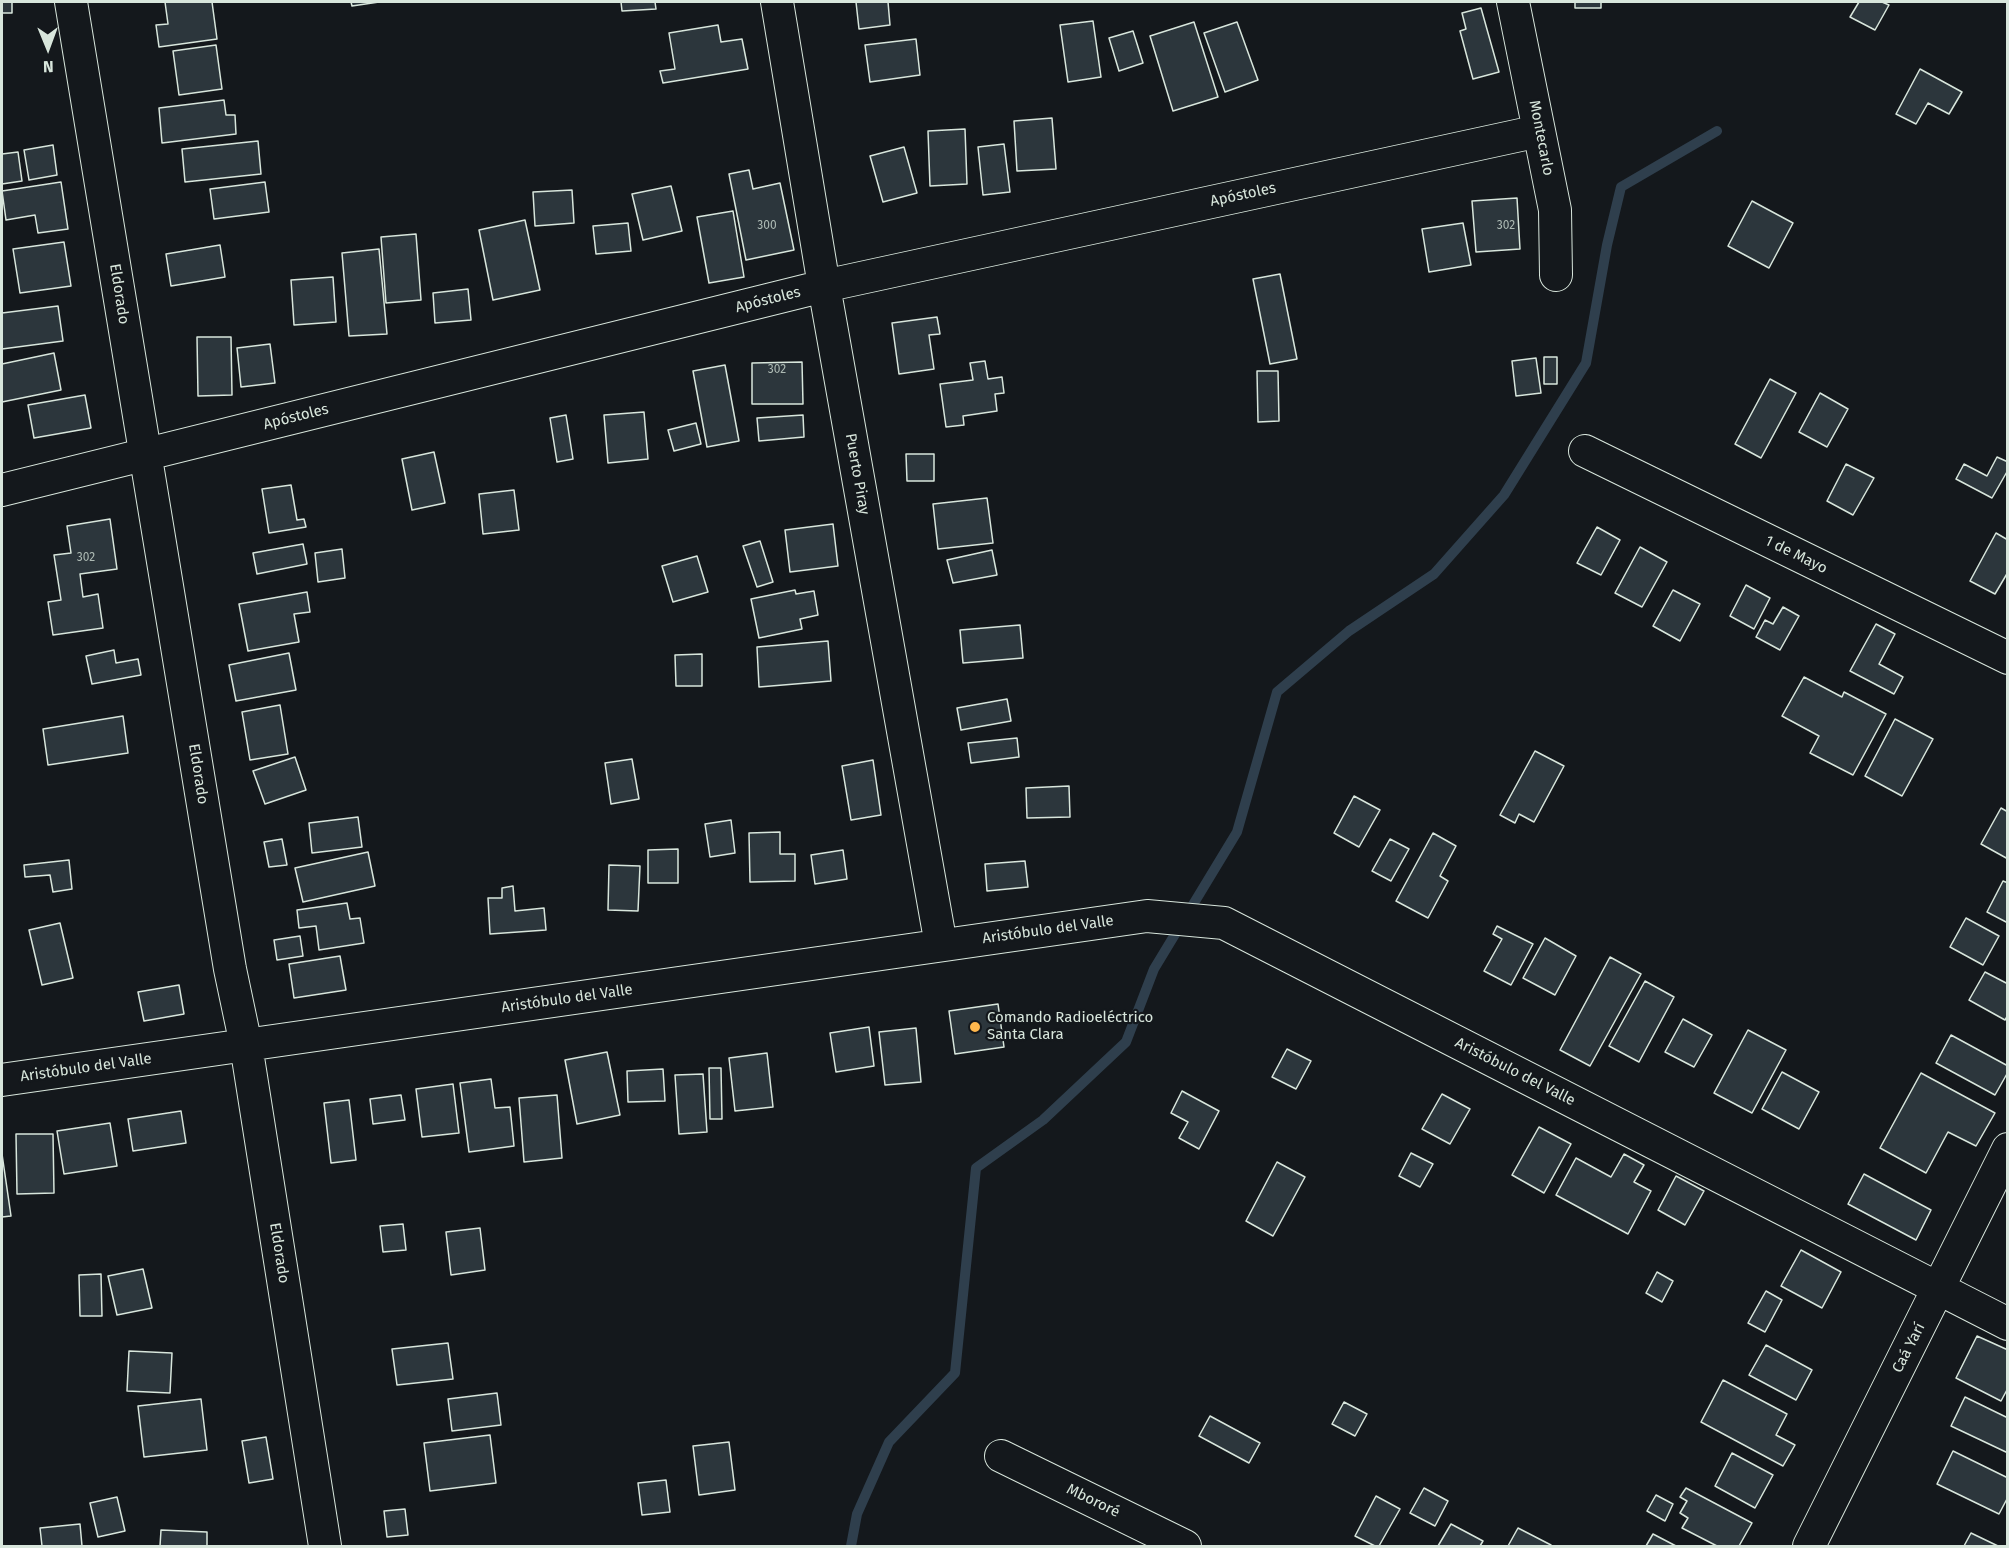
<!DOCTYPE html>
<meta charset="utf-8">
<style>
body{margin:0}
#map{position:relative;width:2009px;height:1548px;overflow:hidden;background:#14181c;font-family:"Fira Sans",sans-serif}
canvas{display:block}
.frame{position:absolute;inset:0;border:3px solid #d8e6dc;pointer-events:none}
.north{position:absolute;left:18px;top:18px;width:60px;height:60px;-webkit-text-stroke:4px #14181c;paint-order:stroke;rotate:179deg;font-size:16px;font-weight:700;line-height:24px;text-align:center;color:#d8e6dc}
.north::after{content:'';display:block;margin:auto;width:21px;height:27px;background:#d8e6dc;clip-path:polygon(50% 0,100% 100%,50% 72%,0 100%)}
</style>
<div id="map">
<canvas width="2009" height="1548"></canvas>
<div class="frame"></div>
<div class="north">N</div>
</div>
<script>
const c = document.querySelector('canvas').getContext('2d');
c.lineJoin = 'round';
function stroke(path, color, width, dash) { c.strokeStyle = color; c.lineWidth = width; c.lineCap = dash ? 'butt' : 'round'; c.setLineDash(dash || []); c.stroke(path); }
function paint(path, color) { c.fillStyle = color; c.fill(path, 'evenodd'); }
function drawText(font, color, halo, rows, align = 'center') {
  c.font = font + ' "Fira Sans",sans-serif'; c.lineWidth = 4.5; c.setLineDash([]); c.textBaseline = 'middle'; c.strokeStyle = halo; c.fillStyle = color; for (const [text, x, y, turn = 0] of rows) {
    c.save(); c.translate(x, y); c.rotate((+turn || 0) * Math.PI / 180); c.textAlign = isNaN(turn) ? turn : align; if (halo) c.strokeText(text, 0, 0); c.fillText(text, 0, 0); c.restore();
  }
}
stroke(new Path2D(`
 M 851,1546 L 857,1514 L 889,1442 L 955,1373 L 976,1168 L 1043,1120 L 1126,1042 L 1154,969 L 1237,832 L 1277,692 L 1349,631 L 1434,574 L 1504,495 L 1586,363 L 1607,245 L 1621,187 L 1717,131`), '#2f3f4d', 10);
const building = new Path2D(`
 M 2,2 L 12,2 L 12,13 L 2,13 Z
 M 165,2 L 212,2 L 217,39 L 159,47 L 156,25 L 168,24 Z
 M 351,2 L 379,2 L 352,6 Z
 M 621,2 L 655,2 L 656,9 L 622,11 Z
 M 856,2 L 888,2 L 890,25 L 859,29 Z
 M 1575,2 L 1601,2 L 1601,8 L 1575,8 Z
 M 1859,2 L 1882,2 L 1889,5 L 1875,30 L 1850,17 Z
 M 1481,8 L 1499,72 L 1473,79 L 1460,31 L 1466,29 L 1462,13 Z
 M 1093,21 L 1101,77 L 1068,82 L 1060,25 Z
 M 1194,22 L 1218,97 L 1173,111 L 1150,36 Z
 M 1237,22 L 1258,80 L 1225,92 L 1204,33 Z
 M 718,25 L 721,42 L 742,39 L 748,69 L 663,83 L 660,71 L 675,69 L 669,33 Z
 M 1133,31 L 1143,63 L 1119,71 L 1109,38 Z
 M 916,39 L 920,75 L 870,82 L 865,45 Z
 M 216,45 L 222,89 L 179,95 L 173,51 Z
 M 1920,69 L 1962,92 L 1949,114 L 1928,103 L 1916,124 L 1896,114 Z
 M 224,100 L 226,115 L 235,115 L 236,134 L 162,143 L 159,108 Z
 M 1052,118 L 1056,169 L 1017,171 L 1014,121 Z
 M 965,129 L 967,184 L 930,186 L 928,131 Z
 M 258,141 L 261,174 L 185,182 L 182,149 Z
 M 1004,144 L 1010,192 L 983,195 L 978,147 Z
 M 53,145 L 57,175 L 29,180 L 24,150 Z
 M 904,147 L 917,193 L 883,202 L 870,156 Z
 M 18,152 L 22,181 L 2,184 L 2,154 Z
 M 749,170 L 753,189 L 780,183 L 794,250 L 746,260 L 729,174 Z
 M 61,182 L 68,229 L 38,233 L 35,215 L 6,220 L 2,191 Z
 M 265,182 L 269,212 L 214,219 L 210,189 Z
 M 671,186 L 682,231 L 643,240 L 632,194 Z
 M 572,190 L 574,223 L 535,226 L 533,192 Z
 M 1517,198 L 1520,249 L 1476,252 L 1472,201 Z
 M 1752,201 L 1793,223 L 1769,268 L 1728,246 Z
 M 733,211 L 744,277 L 709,283 L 697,217 Z
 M 525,220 L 540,290 L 493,300 L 479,230 Z
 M 628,223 L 631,251 L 596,254 L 593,226 Z
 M 1463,223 L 1471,265 L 1429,272 L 1422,229 Z
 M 416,234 L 421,300 L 386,303 L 381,237 Z
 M 64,242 L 71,286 L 20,293 L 13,249 Z
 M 220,245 L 225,277 L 171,286 L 166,254 Z
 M 379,249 L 387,334 L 349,336 L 342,253 Z
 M 1280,274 L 1297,359 L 1270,364 L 1253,279 Z
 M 333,277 L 336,322 L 294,325 L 291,280 Z
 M 468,289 L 471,320 L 435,323 L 433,293 Z
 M 58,306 L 63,341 L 2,349 L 2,313 Z
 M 937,317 L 940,334 L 929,335 L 934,369 L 899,374 L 892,323 Z
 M 197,337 L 231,337 L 232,395 L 198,396 Z
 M 270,344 L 275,383 L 241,387 L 237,348 Z
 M 54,353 L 61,390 L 2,402 L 2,364 Z
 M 1544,357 L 1557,357 L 1557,384 L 1544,384 Z
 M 1536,358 L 1541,393 L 1516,396 L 1512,361 Z
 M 985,361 L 988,379 L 1002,377 L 1004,393 L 995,394 L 997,411 L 963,416 L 964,425 L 946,427 L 940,384 L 973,380 L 970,363 Z
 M 802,362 L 803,404 L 752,404 L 752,363 Z
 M 725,365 L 739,441 L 707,447 L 693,371 Z
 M 1257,371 L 1278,371 L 1279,421 L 1258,422 Z
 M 1770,379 L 1796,393 L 1761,458 L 1735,444 Z
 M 1820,393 L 1848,409 L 1827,447 L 1799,432 Z
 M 85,395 L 91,428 L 34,438 L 28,405 Z
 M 644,412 L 648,459 L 608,463 L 604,415 Z
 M 566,415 L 573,459 L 557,462 L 550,418 Z
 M 803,415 L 804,437 L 759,441 L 757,418 Z
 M 696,423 L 701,444 L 674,451 L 668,430 Z
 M 434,452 L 445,503 L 412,510 L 402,459 Z
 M 906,454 L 934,454 L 934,481 L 907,481 Z
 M 1997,457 L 2008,462 L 2008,470 L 1992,498 L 1956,479 L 1964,464 L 1987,476 Z
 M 1846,464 L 1874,478 L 1853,515 L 1827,501 Z
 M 291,485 L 297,520 L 304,519 L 306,527 L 269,533 L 262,489 Z
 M 514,490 L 519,530 L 483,534 L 479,494 Z
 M 987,498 L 993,543 L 938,549 L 933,504 Z
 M 110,519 L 117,569 L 80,574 L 83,597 L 98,594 L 103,628 L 53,635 L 48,602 L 61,600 L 54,555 L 71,553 L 67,526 Z
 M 833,524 L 838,566 L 790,572 L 785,530 Z
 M 1597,527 L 1620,540 L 1601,575 L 1577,563 Z
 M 1996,533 L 2008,540 L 2008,572 L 1995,594 L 1970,581 Z
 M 760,541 L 773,582 L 757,587 L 743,546 Z
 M 303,544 L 307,564 L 257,574 L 253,553 Z
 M 1640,547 L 1667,562 L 1642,607 L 1615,593 Z
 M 342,549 L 345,578 L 318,582 L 315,553 Z
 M 992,550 L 997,575 L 953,583 L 947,560 Z
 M 697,556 L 708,592 L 673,602 L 662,566 Z
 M 1746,585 L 1770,598 L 1754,629 L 1730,616 Z
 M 795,590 L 796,594 L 814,591 L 818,615 L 800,619 L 802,629 L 759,638 L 751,599 Z
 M 1673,590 L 1700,604 L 1680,641 L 1653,626 Z
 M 307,592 L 310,612 L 294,614 L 299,642 L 248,651 L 239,604 Z
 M 1783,607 L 1799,616 L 1780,650 L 1756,637 L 1765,620 L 1773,624 Z
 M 1876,624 L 1895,634 L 1879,664 L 1903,677 L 1894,694 L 1850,671 Z
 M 1020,625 L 1023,658 L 963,663 L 960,630 Z
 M 828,641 L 831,681 L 759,687 L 757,647 Z
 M 114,650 L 116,663 L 138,659 L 141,675 L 92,684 L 86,656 Z
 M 289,653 L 296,690 L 236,701 L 229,665 Z
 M 702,654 L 702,686 L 676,686 L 675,655 Z
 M 1804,677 L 1842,697 L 1844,692 L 1886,714 L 1853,775 L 1810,753 L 1819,736 L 1782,716 Z
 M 1007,699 L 1011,721 L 961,730 L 957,708 Z
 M 280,705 L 288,754 L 250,760 L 242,712 Z
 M 123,716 L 128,753 L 48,765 L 43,729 Z
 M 1895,719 L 1933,739 L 1902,796 L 1865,776 Z
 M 1017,738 L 1019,757 L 971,763 L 968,743 Z
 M 1535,751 L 1564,766 L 1534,822 L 1519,814 L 1515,823 L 1500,815 Z
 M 295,757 L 306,790 L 265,804 L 253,771 Z
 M 632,759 L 639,799 L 611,804 L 605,763 Z
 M 873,760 L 881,815 L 851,820 L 842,766 Z
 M 1069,786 L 1070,817 L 1027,818 L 1026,788 Z
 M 1354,796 L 1380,810 L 1359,847 L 1334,833 Z
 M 2001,808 L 2008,812 L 2008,859 L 1981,844 Z
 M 358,817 L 362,847 L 312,853 L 309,823 Z
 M 731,820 L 735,853 L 710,857 L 705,824 Z
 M 780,832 L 780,854 L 795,854 L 795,881 L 750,882 L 749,833 Z
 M 1433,833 L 1456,846 L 1440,876 L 1448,881 L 1428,918 L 1396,901 Z
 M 282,839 L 287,865 L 269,867 L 264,842 Z
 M 1390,839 L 1409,849 L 1391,881 L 1372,871 Z
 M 678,849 L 678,883 L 648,883 L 648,850 Z
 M 843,850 L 847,879 L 815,884 L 811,855 Z
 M 368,852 L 375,886 L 303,902 L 295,868 Z
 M 69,860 L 72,889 L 53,892 L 50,875 L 25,877 L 24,865 Z
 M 1025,861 L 1028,887 L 987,891 L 985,864 Z
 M 609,865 L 640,866 L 638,911 L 608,910 Z
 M 2003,881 L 2008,883 L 2008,923 L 1987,912 Z
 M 513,886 L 515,911 L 544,908 L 546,930 L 490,934 L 488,898 L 502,898 L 502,888 Z
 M 347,903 L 350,919 L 360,918 L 364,943 L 319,950 L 316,926 L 299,928 L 297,910 Z
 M 1966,918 L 1999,936 L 1983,965 L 1950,947 Z
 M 60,923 L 73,978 L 42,985 L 29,930 Z
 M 1497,926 L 1533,944 L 1511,985 L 1484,971 L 1502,939 L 1493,934 Z
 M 300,936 L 303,956 L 277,960 L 274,940 Z
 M 1545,938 L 1576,956 L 1555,995 L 1523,978 Z
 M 340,956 L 346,990 L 294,998 L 289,964 Z
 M 1610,957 L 1641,974 L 1590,1066 L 1560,1050 Z
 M 1985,972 L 2008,984 L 2008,1015 L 2005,1020 L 1969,1000 Z
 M 1645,981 L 1674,997 L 1639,1062 L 1609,1046 Z
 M 179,985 L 184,1014 L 144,1021 L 138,992 Z
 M 998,1004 L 1004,1047 L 955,1054 L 949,1011 Z
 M 1683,1019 L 1712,1035 L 1694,1067 L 1665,1052 Z
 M 869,1027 L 874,1066 L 836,1072 L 830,1033 Z
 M 916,1028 L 921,1082 L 885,1085 L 879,1032 Z
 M 1748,1030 L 1786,1050 L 1752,1113 L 1714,1093 Z
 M 1951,1035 L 2008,1066 L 2008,1072 L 1995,1095 L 1936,1063 Z
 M 1287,1049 L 1311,1061 L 1296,1089 L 1272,1077 Z
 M 607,1052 L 620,1115 L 577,1124 L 565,1060 Z
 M 767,1053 L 773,1107 L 735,1111 L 729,1058 Z
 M 709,1068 L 721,1068 L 722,1119 L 710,1119 Z
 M 663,1069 L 665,1101 L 628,1102 L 627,1071 Z
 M 1782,1072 L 1819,1092 L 1799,1129 L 1762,1109 Z
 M 1921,1073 L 1995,1113 L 1976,1146 L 1948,1132 L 1926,1173 L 1880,1148 Z
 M 703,1074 L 707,1132 L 679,1134 L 675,1075 Z
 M 491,1079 L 495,1108 L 510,1107 L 514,1146 L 469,1152 L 460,1083 Z
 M 453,1084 L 459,1133 L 422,1137 L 416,1089 Z
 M 1182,1091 L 1219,1111 L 1199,1149 L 1179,1138 L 1188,1122 L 1171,1113 Z
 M 1442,1094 L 1470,1109 L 1450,1144 L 1422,1129 Z
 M 401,1095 L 405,1120 L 373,1124 L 370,1099 Z
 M 557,1095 L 562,1158 L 524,1162 L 519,1098 Z
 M 349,1100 L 356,1160 L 331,1163 L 324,1103 Z
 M 181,1111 L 186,1143 L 133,1151 L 128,1119 Z
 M 110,1123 L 117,1166 L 64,1174 L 57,1131 Z
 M 1539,1127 L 1571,1144 L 1544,1193 L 1512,1175 Z
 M 16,1134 L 53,1134 L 54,1193 L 17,1194 Z
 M 1411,1153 L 1433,1164 L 1420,1187 L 1399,1176 Z
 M 2,1154 L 11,1216 L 2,1217 Z
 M 1624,1154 L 1644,1165 L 1634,1182 L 1651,1191 L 1628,1234 L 1556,1195 L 1576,1158 L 1611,1177 Z
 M 1277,1162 L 1305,1177 L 1273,1236 L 1246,1221 Z
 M 1864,1174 L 1931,1210 L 1916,1240 L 1848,1204 Z
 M 1676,1176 L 1704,1191 L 1685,1225 L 1658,1210 Z
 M 403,1224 L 406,1250 L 383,1252 L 380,1226 Z
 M 480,1228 L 485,1270 L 451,1275 L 446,1232 Z
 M 1801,1250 L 1841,1272 L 1822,1308 L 1781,1286 Z
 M 143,1269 L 152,1308 L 117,1315 L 108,1276 Z
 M 1657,1272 L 1673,1281 L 1662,1302 L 1646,1293 Z
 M 101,1274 L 102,1316 L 80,1316 L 79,1275 Z
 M 1766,1291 L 1782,1300 L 1765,1332 L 1748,1323 Z
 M 1977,1336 L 2008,1350 L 2008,1388 L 2001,1401 L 1956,1378 Z
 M 448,1343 L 453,1379 L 397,1385 L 392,1349 Z
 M 1766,1345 L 1812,1370 L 1796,1400 L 1749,1375 Z
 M 129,1351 L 172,1353 L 170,1393 L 127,1391 Z
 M 1723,1380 L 1787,1414 L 1776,1435 L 1795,1445 L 1783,1466 L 1701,1422 Z
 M 497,1393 L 501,1425 L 452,1431 L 448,1399 Z
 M 1965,1397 L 2008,1418 L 2008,1453 L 1951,1426 Z
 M 201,1399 L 207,1450 L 144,1457 L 138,1406 Z
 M 1344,1402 L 1367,1414 L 1355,1436 L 1332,1424 Z
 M 1210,1416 L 1260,1443 L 1249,1463 L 1199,1436 Z
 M 490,1435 L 496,1483 L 430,1491 L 424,1443 Z
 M 266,1437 L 273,1479 L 249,1483 L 242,1441 Z
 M 729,1442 L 735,1490 L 699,1495 L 693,1446 Z
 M 1953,1451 L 2008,1478 L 2008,1497 L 1999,1514 L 1937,1484 Z
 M 1732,1453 L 1773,1475 L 1755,1508 L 1715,1486 Z
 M 666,1480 L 670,1512 L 642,1515 L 638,1483 Z
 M 1424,1488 L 1448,1501 L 1435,1526 L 1410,1513 Z
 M 1686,1488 L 1752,1523 L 1739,1546 L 1717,1546 L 1682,1528 L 1688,1518 L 1680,1513 L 1687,1501 L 1680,1497 Z
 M 1656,1495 L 1673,1504 L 1665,1521 L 1647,1511 Z
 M 1376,1496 L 1400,1509 L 1379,1546 L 1375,1546 L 1355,1536 Z
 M 117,1497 L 125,1531 L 98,1537 L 90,1503 Z
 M 405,1509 L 408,1535 L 387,1537 L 384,1511 Z
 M 80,1524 L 82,1546 L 42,1546 L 40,1528 Z
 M 1451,1524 L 1483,1541 L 1480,1546 L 1438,1546 Z
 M 1518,1528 L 1551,1545 L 1550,1546 L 1508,1546 Z
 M 161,1530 L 207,1532 L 207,1546 L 160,1546 Z
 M 1971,1533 L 1998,1546 L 1964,1546 Z
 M 1653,1534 L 1676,1546 L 1646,1546 Z`);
paint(building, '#2c363c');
stroke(building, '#d8e6dc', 1.5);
const minor = new Path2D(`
 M 71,2 L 230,969 L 246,1045 L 325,1546
 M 777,2 L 824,286 L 941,945
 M 1513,2 L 1555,210 L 1556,275
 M 1585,451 L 2008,658
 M 2,490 L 824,286 L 1539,131
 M 2,1080 L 1147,916 L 1224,923 L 2008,1324
 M 1001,1456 L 1185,1546
 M 1809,1546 L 2008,1149`);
stroke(minor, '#d8e6dc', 34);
stroke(minor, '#14181c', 32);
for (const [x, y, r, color] of [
 [975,1027,6,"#ffb74d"]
]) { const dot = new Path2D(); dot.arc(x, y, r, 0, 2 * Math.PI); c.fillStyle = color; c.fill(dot); stroke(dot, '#14181c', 2); }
drawText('12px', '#adbab4', null, [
 ["300",767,226],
 ["302",1506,226],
 ["302",777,370],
 ["302",86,558]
]);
drawText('15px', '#d8e6dc', '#14181c', [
 ["Montecarlo",1541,138,79],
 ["Apóstoles",1243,195,-12],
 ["Eldorado",119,294,81],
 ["Apóstoles",768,300,-14],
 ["Apóstoles",296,417,-14],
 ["Puerto Piray",857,474,80],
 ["1 de Mayo",1796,555,26],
 ["Eldorado",198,774,81],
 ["Aristóbulo del Valle",1048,930,-8],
 ["Aristóbulo del Valle",567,999,-8],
 ["Aristóbulo del Valle",86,1068,-8],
 ["Aristóbulo del Valle",1515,1072,27],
 ["Eldorado",279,1253,81],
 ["Caá Yarí",1909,1348,-63],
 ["Mbororé",1093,1501,26]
]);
drawText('15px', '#d8e6dc', '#14181c', [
 ["Comando Radioeléctrico",987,1018],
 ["Santa Clara",987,1035]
], 'left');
</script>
